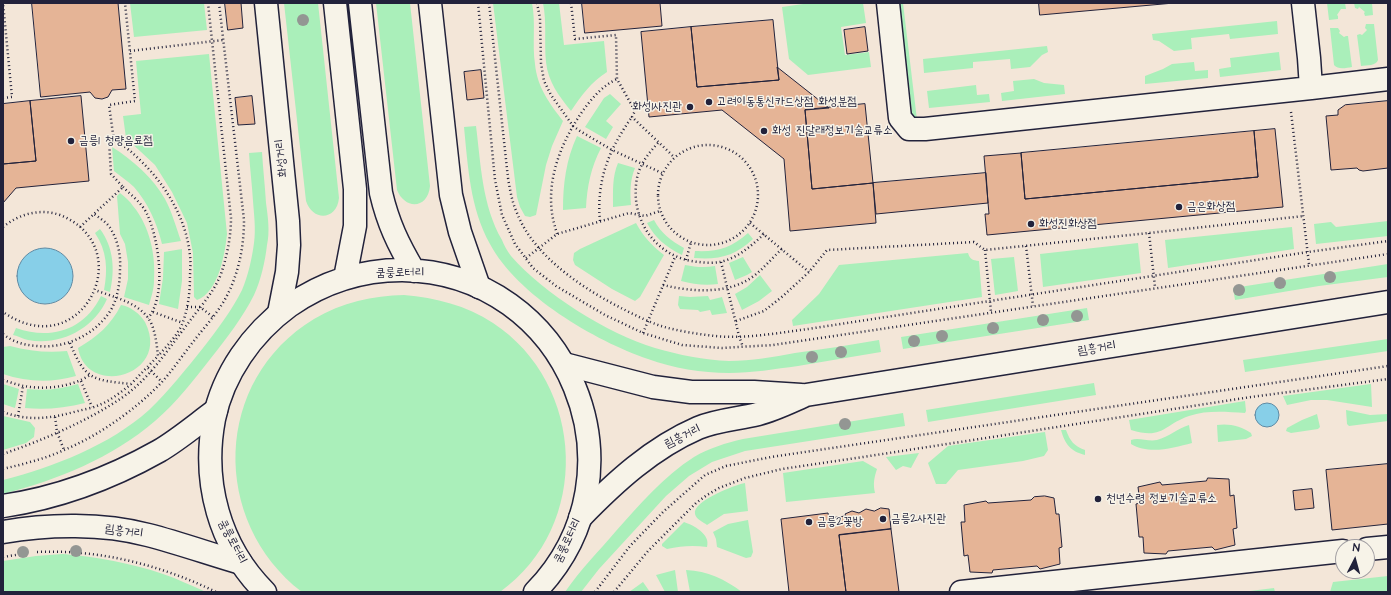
<!DOCTYPE html>
<meta charset="utf-8">
<style>
body{margin:0}
#map{position:relative;width:1391px;height:595px;overflow:hidden;background:#f3e6d8;font-family:"Architects Daughter",sans-serif}
canvas{display:block}
.frame{position:absolute;inset:0;border:4px solid #22223b;pointer-events:none}
.north{position:absolute;left:1335px;top:539px;width:40px;height:40px;box-sizing:border-box;background:#f7f3e8;border:1px solid #a29fa3;border-radius:50%;rotate:6deg;font-size:11px;font-weight:700;line-height:16px;text-align:center;color:#22223b}
.north::after{content:'';display:block;margin:auto;width:14px;height:18px;background:#22223b;clip-path:polygon(50% 0,100% 100%,50% 72%,0 100%)}
</style>
<div id="map">
<canvas width="1391" height="595"></canvas>
<div class="frame"></div>
<div class="north">N</div>
</div>
<script>
const c = document.querySelector('canvas').getContext('2d');
c.lineJoin = 'round';
function paint(path, color) { c.fillStyle = color; c.fill(path, 'evenodd'); }
function stroke(path, color, width, dash) { c.strokeStyle = color; c.lineWidth = width; c.lineCap = dash ? 'butt' : 'round'; c.setLineDash(dash || []); c.stroke(path); }
function drawText(font, color, halo, rows, align = 'center') {
  c.font = font + ' "Architects Daughter","Poor Story",sans-serif'; c.lineWidth = 3; c.setLineDash([]); c.textBaseline = 'middle'; c.strokeStyle = halo; c.fillStyle = color; for (const [text, x, y, turn = 0] of rows) {
    c.save(); c.translate(x, y); c.rotate((+turn || 0) * Math.PI / 180); c.textAlign = isNaN(turn) ? turn : align; if (halo) c.strokeText(text, 0, 0); c.fillText(text, 0, 0); c.restore();
  }
}
paint(new Path2D(`
 M 130,3 L 204,3 L 207,30 L 134,37 Z
 M 284,3 L 318,3 L 339,198 C 337,220 313,222 306,201 Z
 M 376,3 L 410,3 L 430,186 C 428,209 405,210 397,190 Z
 M 493,3 L 532,3 C 536,23 532,44 535,64 C 537,87 550,104 563,121 L 552,146 L 546,165 L 536,215 L 530,217 L 525,216 L 520,207 L 517,197 Z
 M 543,3 L 559,3 L 564,45 L 604,41 L 607,72 C 591,82 581,96 571,111 C 559,96 548,82 546,62 C 544,42 547,23 543,3 Z
 M 810,3 L 863,3 L 866,23 L 841,27 L 845,55 L 869,52 L 871,67 L 808,75 L 789,59 L 782,7 Z
 M 899,3 L 903,3 L 917,120 L 913,120 Z
 M 1327,3 L 1345,3 L 1346,9 L 1341,9 L 1337,15 L 1338,16 L 1338,19 L 1329,20 Z
 M 1354,3 L 1372,3 L 1373,15 L 1365,16 L 1364,13 L 1365,12 L 1359,7 L 1358,9 L 1355,8 Z
 M 1277,21 L 1278,34 L 1230,39 L 1229,34 L 1191,38 L 1192,49 L 1174,51 L 1159,41 L 1153,40 L 1152,34 Z
 M 1366,24 L 1374,24 L 1378,60 C 1376,66 1367,65 1361,66 L 1357,35 L 1360,34 L 1362,35 L 1367,30 L 1365,28 Z
 M 1330,28 L 1338,28 L 1340,31 L 1339,33 L 1344,37 L 1346,36 L 1348,36 L 1352,67 C 1346,68 1338,70 1334,65 Z
 M 1047,46 L 1048,52 L 1042,55 L 1030,67 L 1011,69 L 1010,59 L 973,62 L 973,68 L 924,73 L 923,59 Z
 M 1279,52 L 1281,70 L 1220,77 L 1219,69 L 1231,67 L 1230,58 Z
 M 209,54 L 227,234 C 225,253 219,292 197,300 L 194,297 L 193,253 L 187,223 L 172,192 L 155,165 L 126,138 L 123,116 L 141,114 L 136,61 Z
 M 1194,62 L 1195,71 L 1208,70 L 1208,78 L 1145,84 L 1145,76 L 1163,69 L 1172,64 Z
 M 1034,79 L 1044,83 L 1064,85 L 1065,94 L 1002,101 L 1001,93 L 1014,91 L 1013,81 Z
 M 976,85 L 977,95 L 989,94 L 990,102 L 929,108 L 927,91 Z
 M 610,94 L 621,104 L 606,121 L 613,127 L 606,139 L 585,127 L 604,98 Z
 M 476,126 C 481,165 482,205 502,240 C 504,245 507,251 511,256 C 543,293 608,334 655,348 C 679,355 704,360 729,361 C 752,361 773,357 795,353 C 823,349 851,345 879,340 L 881,352 C 853,357 825,361 798,366 C 775,369 752,373 729,373 C 702,373 673,368 648,359 C 595,341 517,295 490,244 C 470,208 468,167 464,127 Z
 M 577,136 L 601,148 C 591,167 587,187 586,208 L 563,210 C 563,184 566,160 577,136 Z
 M 112,147 C 133,160 153,178 165,199 C 172,212 176,227 181,241 L 162,244 C 157,223 148,203 134,187 C 128,181 120,176 114,171 Z
 M 262,152 C 263,169 265,186 266,203 C 268,217 270,232 267,245 C 265,262 261,280 254,295 C 243,317 227,338 211,358 C 194,380 176,403 155,421 C 112,458 57,480 3,494 L 3,480 C 54,467 110,445 149,410 C 169,391 186,369 203,348 C 217,330 232,310 242,290 C 248,276 252,258 254,243 C 256,229 254,215 253,201 C 252,185 250,169 249,153 Z
 M 618,163 L 635,168 C 630,180 630,192 631,205 L 613,207 C 613,192 612,177 618,163 Z
 M 120,193 C 125,197 130,201 133,206 C 150,226 156,256 154,281 C 154,289 151,298 149,305 L 124,297 L 128,279 L 128,262 L 125,244 L 120,234 L 117,196 Z
 M 654,220 C 661,233 671,241 684,248 L 682,255 C 666,247 655,238 647,223 Z
 M 1388,221 L 1388,236 L 1316,244 L 1314,224 L 1331,222 L 1336,227 Z
 M 636,223 C 643,236 652,246 664,255 L 640,297 L 635,301 L 612,289 L 575,265 L 573,260 L 574,253 L 580,249 Z
 M 1292,227 L 1294,249 L 1168,268 L 1165,240 Z
 M 100,229 C 114,248 115,270 110,292 L 104,290 C 108,269 107,251 95,233 Z
 M 748,233 L 753,239 C 735,256 719,260 694,258 L 695,251 C 718,252 731,248 748,233 Z
 M 1138,243 L 1141,273 L 1043,287 L 1040,254 Z
 M 182,249 L 182,281 L 178,309 L 159,304 L 163,278 L 164,252 Z
 M 968,253 C 970,260 973,260 979,261 L 982,297 L 793,326 L 792,320 L 819,294 L 839,265 Z
 M 743,257 L 752,272 L 747,275 L 735,280 L 729,263 Z
 M 1014,257 L 1018,291 L 995,295 L 991,259 Z
 M 1388,264 L 1388,277 L 1319,286 L 1235,300 L 1233,288 Z
 M 685,265 C 695,267 705,268 715,266 L 718,284 C 705,286 693,284 681,281 Z
 M 760,275 L 772,291 L 759,301 L 742,310 L 735,294 L 747,287 Z
 M 404,295 C 436,298 466,305 493,323 C 586,384 592,526 500,592 L 302,592 C 210,521 213,380 314,319 C 342,302 373,296 404,295 Z
 M 101,296 L 107,299 C 94,329 60,346 28,340 C 23,339 18,336 13,335 L 16,328 C 50,340 84,331 101,296 Z
 M 679,296 L 690,297 L 708,296 L 710,300 L 722,297 L 727,313 L 712,315 L 710,310 L 700,312 L 698,310 L 680,309 L 678,305 Z
 M 121,305 C 130,306 140,314 145,322 C 172,375 87,399 78,348 C 97,337 111,325 121,305 Z
 M 1087,308 L 1089,320 L 903,349 L 901,337 Z
 M 1388,339 L 1388,351 L 1245,372 L 1243,360 Z
 M 10,346 C 29,351 47,353 67,351 L 76,376 C 51,383 27,382 3,374 L 3,347 Z
 M 1094,383 L 1096,395 L 928,422 L 926,410 Z
 M 3,384 L 19,389 L 15,408 L 3,404 Z
 M 78,384 L 85,403 C 65,408 45,410 25,408 L 27,389 C 45,391 61,389 78,384 Z
 M 1371,384 L 1372,407 L 1327,400 L 1311,400 L 1287,405 L 1283,396 Z
 M 1245,401 L 1246,411 L 1245,413 C 1226,412 1207,410 1189,416 C 1163,425 1163,440 1131,430 L 1129,420 Z
 M 1346,410 L 1370,415 L 1388,414 L 1388,421 L 1349,426 L 1347,424 Z
 M 903,413 L 905,426 L 745,451 L 712,462 L 689,476 L 666,496 L 599,569 L 581,592 L 565,592 C 580,570 599,551 616,531 C 639,505 664,476 694,457 C 709,448 726,443 743,439 Z
 M 1317,414 L 1320,427 L 1318,429 L 1291,433 L 1286,431 L 1287,428 L 1302,420 Z
 M 3,416 L 30,422 L 35,428 L 34,437 L 26,443 L 3,450 Z
 M 1189,425 L 1192,443 C 1173,448 1149,455 1131,444 L 1131,440 C 1139,437 1148,442 1157,440 C 1169,437 1178,428 1189,425 Z
 M 1217,425 C 1228,423 1242,426 1251,433 L 1252,436 L 1246,439 L 1218,442 Z
 M 1061,430 L 1066,430 C 1070,441 1074,446 1085,450 L 1085,455 C 1070,451 1065,444 1061,430 Z
 M 1045,432 L 1048,450 L 1044,456 L 1023,461 L 958,470 L 946,484 L 936,484 L 928,463 L 948,446 Z
 M 919,453 L 911,468 L 903,466 L 896,470 L 886,457 Z
 M 863,461 L 877,469 C 874,478 873,484 875,493 L 786,502 L 783,473 Z
 M 745,483 L 748,511 L 724,514 L 707,525 C 703,522 696,519 695,514 C 692,501 735,485 745,483 Z
 M 748,520 L 753,552 L 751,557 L 746,558 L 717,547 L 716,539 L 713,532 L 728,524 Z
 M 684,522 C 693,525 711,534 707,547 C 693,545 681,546 667,549 L 662,546 L 662,544 Z
 M 63,554 C 97,557 131,563 163,574 C 178,579 192,586 206,592 L 3,592 L 3,561 L 36,556 Z
 M 675,570 L 678,592 L 665,592 L 656,575 Z
 M 686,570 C 708,571 724,579 742,592 L 690,592 Z
 M 1388,576 L 1388,592 L 1330,592 L 1333,582 Z
 M 643,582 L 650,592 L 629,592 Z
 M 1274,588 L 1275,592 L 1242,592 Z`), '#aaefba');
const water = new Path2D(`
 M17 276a28 28 0 1 1 56 0a28 28 0 1 1-56 0Z
 M1255 415a12 12 0 1 1 24 0a12 12 0 1 1-24 0Z`);
paint(water, '#87cfe8');
stroke(water, '#5f8aa3', 1);
const building = new Path2D(`
 M 32,3 L 118,3 L 126,89 L 112,90 L 108,97 L 102,99 L 95,98 L 90,92 L 41,97 Z
 M 225,3 L 241,3 L 243,28 L 228,30 Z
 M 582,3 L 660,3 L 662,26 L 585,33 Z
 M 1039,3 L 1174,3 L 1040,15 Z
 M 773,20 L 779,80 L 697,87 L 691,27 Z
 M 691,27 L 697,87 L 779,80 L 777,67 L 829,108 L 805,110 L 812,189 L 873,183 L 876,223 L 790,231 L 784,159 L 722,110 L 649,117 L 641,32 Z
 M 865,27 L 868,51 L 847,54 L 844,30 Z
 M 481,70 L 484,98 L 467,100 L 464,72 Z
 M 81,96 L 89,181 L 16,188 L 3,203 L 3,164 L 36,161 L 30,101 Z
 M 252,96 L 255,124 L 238,125 L 235,98 Z
 M 30,101 L 36,161 L 3,164 L 3,104 Z
 M 1388,101 L 1388,168 L 1363,171 L 1359,170 L 1357,168 L 1331,170 L 1326,116 L 1338,115 L 1338,110 L 1345,105 Z
 M 865,104 L 873,183 L 812,189 L 805,110 Z
 M 1275,129 L 1283,207 L 987,235 L 985,214 L 989,214 L 984,156 L 1021,153 L 1025,199 L 1258,177 L 1254,131 Z
 M 1254,131 L 1258,177 L 1025,199 L 1021,153 Z
 M 986,173 L 988,203 L 876,214 L 873,183 Z
 M 1388,464 L 1388,524 L 1332,530 L 1326,470 Z
 M 1208,478 L 1229,479 L 1230,496 L 1234,495 L 1237,528 L 1233,529 L 1235,545 L 1215,550 L 1212,547 L 1168,551 L 1166,554 L 1144,553 L 1143,537 L 1139,537 L 1136,504 L 1140,503 L 1138,487 L 1160,482 L 1162,485 L 1206,481 Z
 M 1312,489 L 1314,508 L 1295,510 L 1293,491 Z
 M 1045,496 L 1054,498 L 1056,514 L 1059,514 L 1062,547 L 1059,548 L 1060,564 L 1040,569 L 1037,566 L 993,570 L 992,573 L 970,572 L 968,555 L 964,556 L 961,522 L 965,522 L 964,505 L 986,501 L 988,503 L 1031,500 L 1034,497 Z
 M 881,508 L 889,509 L 891,529 L 839,535 L 846,592 L 789,592 L 781,519 L 828,513 L 829,518 L 846,516 L 845,514 L 852,511 L 859,513 L 866,509 L 874,511 Z
 M 891,529 L 899,592 L 846,592 L 839,535 Z`);
paint(building, '#e5b496');
stroke(building, '#22223b', 1);
const minor = new Path2D(`
 M 888,3 L 900,118 L 909,129 L 925,129 L 1311,88 L 1309,58 L 1303,3
 M 1311,88 L 1388,79
 M 1367,549 L 1388,547
 M 961,592 L 1343,551`);
const primary = new Path2D(`
 M 266,3 L 288,221 L 289,245 L 287,272 L 279,313
 M 430,3 L 451,195 L 460,232 L 479,287
 M 564,364 L 653,387 L 691,392 L 754,392 L 801,395
 M 3,506 C 57,498 111,478 159,451 C 178,440 198,423 216,410
 M 580,518 C 615,482 652,448 698,428 C 717,420 738,419 758,414 C 774,410 790,402 806,395 L 1388,302
 M 3,532 C 48,524 103,523 148,535 C 179,543 210,554 241,563`);
const trunk = new Path2D(`
 M 335,3 L 355,189 L 355,226 L 345,278
 M 360,3 L 381,193 C 388,223 398,244 414,271
 M 265,592 C 219,546 202,482 214,419 C 223,374 252,333 289,306 C 322,283 361,270 402,270 C 569,272 651,473 535,592`);
stroke(minor, '#22223b', 25);
stroke(primary, '#22223b', 25);
stroke(trunk, '#22223b', 25);
stroke(new Path2D(`
 M 478,3 L 495,180 L 502,215 L 515,244 L 533,268 L 556,286 L 605,315 L 643,333 L 682,345 L 722,348 L 773,345 L 1388,254
 M 489,3 L 508,178 C 510,190 512,202 517,213 C 534,257 585,290 625,310 C 637,316 649,322 661,326 C 678,331 697,334 715,336 C 745,339 778,333 808,329 L 1308,252 L 1388,241
 M 537,3 L 540,18 L 541,63 L 544,81 L 551,95 L 573,126 L 580,131 L 612,150 L 662,173
 M 571,3 L 575,39 L 616,35 L 617,79 L 635,111 L 632,117 L 674,157
 M 130,51 L 223,40
 M 3,98 L 12,97 L 3,3
 M 1291,112 L 1309,264
 M 114,141 C 126,146 134,154 143,163 C 167,187 187,221 190,256 C 191,263 190,270 190,277 C 190,292 188,308 183,322 C 178,335 167,346 158,356
 M 658,143 C 648,154 640,164 637,178 C 629,220 657,259 699,262 C 706,263 714,263 720,262 C 738,258 751,246 764,234
 M658 195a50 50 0 1 1 100 0a50 50 0 1 1-100 0Z
 M 123,187 C 131,195 142,203 147,214 C 159,239 167,296 148,318
 M 600,221 C 596,181 609,149 632,117
 M 750,223 L 809,272
 M 3,227 C 19,214 40,208 60,215 C 141,247 82,367 3,312
 M 80,227 L 123,187 L 111,174 L 109,141 L 114,141 L 109,105 L 135,101 L 125,3
 M 1149,233 L 1155,287
 M 557,234 C 555,227 553,220 552,213 C 547,177 562,141 582,112 C 592,98 602,86 617,79
 M 1026,246 L 1033,306
 M 985,250 L 991,312
 M 526,258 L 557,234 L 629,213 L 645,216 L 660,211
 M 686,260 L 691,242
 M 721,262 L 739,336 L 743,347
 M 663,285 C 692,292 730,295 755,275 C 765,267 773,257 782,249
 M 187,307 L 200,307 L 213,317
 M 153,312 L 183,323
 M 736,321 L 764,311 L 783,296 L 809,272 L 827,250 L 974,242 L 985,250 L 1149,233 L 1304,216
 M 643,333 L 675,257
 M 3,334 C 13,342 24,345 37,346 C 66,349 97,334 112,308 C 118,296 120,282 120,269 C 121,256 118,242 112,231 C 108,223 101,219 94,214
 M 70,343 C 85,380 93,380 131,384 L 158,356 C 157,347 156,337 153,328 C 146,304 116,298 95,290
 M 148,368 L 162,382
 M 3,380 C 10,382 17,385 24,386 C 45,390 72,387 90,375
 M 81,381 L 92,407
 M 3,412 C 30,422 52,418 78,411 C 85,409 93,408 99,405 C 110,401 121,392 130,385
 M 18,416 L 23,386
 M 55,417 L 57,432 L 64,450
 M 3,454 C 43,440 88,421 123,397 C 150,378 169,348 189,322 C 200,307 214,292 221,274 C 227,256 231,237 231,218 L 208,3
 M 3,469 C 23,464 45,459 64,450 C 98,436 135,410 161,383 C 172,371 182,356 193,342 C 203,329 215,316 224,301 C 238,277 244,248 244,220 L 219,3
 M 37,552 C 99,549 161,565 216,592
 M 3,557 L 22,554
 M 595,592 L 630,546 L 663,512 L 705,475 L 726,466 L 771,457 L 1388,366
 M 614,592 L 648,551 L 696,503 L 707,495 L 719,488 L 745,478 L 782,469 L 863,457 L 1251,397 L 1388,379`), '#22223b', 2.5, [1, 3]);
stroke(minor, '#f7f3e8', 22);
stroke(primary, '#f7f3e8', 22);
stroke(trunk, '#f7f3e8', 22);
c.fillStyle = '#939693';
for (const [x, y] of [
 [303,20],
 [1330,277],
 [1280,283],
 [1239,290],
 [1077,316],
 [1043,320],
 [993,328],
 [942,336],
 [914,341],
 [841,352],
 [812,357],
 [845,424],
 [76,551],
 [23,552]
]) { c.beginPath(); c.arc(x, y, 6, 0, 2 * Math.PI); c.fill(); }
for (const [x, y, r, color] of [
 [709,102,4,"#22223b"],
 [690,107,4,"#22223b"],
 [764,131,4,"#22223b"],
 [71,141,4,"#22223b"],
 [1179,207,4,"#22223b"],
 [1031,224,4,"#22223b"],
 [1098,499,4,"#22223b"],
 [883,519,4,"#22223b"],
 [809,522,4,"#22223b"]
]) { const dot = new Path2D(); dot.arc(x, y, r, 0, 2 * Math.PI); c.fillStyle = color; c.fill(dot); stroke(dot, '#f7f3e8', 1.5); }
drawText('12px', '#22223b', '#f7f3e8', [
 ["고려이동통신카드상점 화성분점",717,102],
 ["화성1사진관",682,107,"right"],
 ["화성 진달래정보기술교류소",772,131],
 ["금릉1 청량음료점",79,141],
 ["금은화상점",1187,207],
 ["화성진화상점",1039,224],
 ["천년수령 정보기술교류소",1106,499],
 ["금릉2사진관",891,519],
 ["금릉2꽃방",817,522]
], 'left');
drawText('12px', '#22223b', '#f7f3e8', [
 ["화성거리",282,158,-96],
 ["쿰룽로터리",400,273],
 ["림흥거리",1097,349,-9],
 ["림흥거리",683,437,-26],
 ["림흥거리",124,532,8],
 ["쿰룽로터리",568,541,-64],
 ["쿰룽로터리",232,542,63]
]);
</script>
